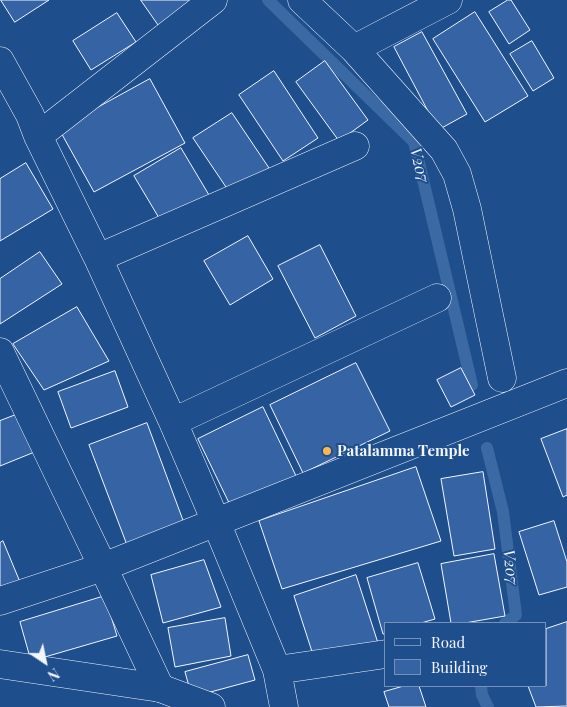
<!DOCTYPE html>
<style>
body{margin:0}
#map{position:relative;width:567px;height:707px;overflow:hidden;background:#1f4e8c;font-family:"Playfair Display",serif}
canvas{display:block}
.legend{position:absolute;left:384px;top:622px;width:162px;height:65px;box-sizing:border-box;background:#1f4e8c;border:1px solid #7391ba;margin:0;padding:6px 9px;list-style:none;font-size:15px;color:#f2f6ff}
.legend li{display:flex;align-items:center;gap:10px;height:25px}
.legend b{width:25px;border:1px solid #7391ba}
.north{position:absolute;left:20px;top:637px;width:50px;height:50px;-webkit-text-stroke:4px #1f4e8c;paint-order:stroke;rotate:146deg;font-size:14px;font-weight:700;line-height:20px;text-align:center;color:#f2f6ff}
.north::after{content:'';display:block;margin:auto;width:18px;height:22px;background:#f2f6ff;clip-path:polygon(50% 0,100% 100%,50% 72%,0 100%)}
</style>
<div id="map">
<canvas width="567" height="707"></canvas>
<ul class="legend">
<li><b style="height:6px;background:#1f4e8c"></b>Road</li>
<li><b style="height:14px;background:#3563a3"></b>Building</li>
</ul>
<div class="north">N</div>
</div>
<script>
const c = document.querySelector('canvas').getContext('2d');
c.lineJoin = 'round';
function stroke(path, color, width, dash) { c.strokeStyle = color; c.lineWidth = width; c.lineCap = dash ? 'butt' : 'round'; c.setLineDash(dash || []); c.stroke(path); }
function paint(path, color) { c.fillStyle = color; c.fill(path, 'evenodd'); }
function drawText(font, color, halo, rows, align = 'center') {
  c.font = font + ' "Playfair Display",serif'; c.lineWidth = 4; c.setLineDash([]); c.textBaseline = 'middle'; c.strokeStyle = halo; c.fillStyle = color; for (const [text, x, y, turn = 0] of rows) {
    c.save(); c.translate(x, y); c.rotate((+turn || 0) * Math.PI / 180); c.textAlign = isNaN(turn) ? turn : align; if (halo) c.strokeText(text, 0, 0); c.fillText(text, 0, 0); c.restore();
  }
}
stroke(new Path2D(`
 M 268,0 L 414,142 L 472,385
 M 487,448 L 503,512 L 516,615 L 505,623
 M 481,686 L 482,695 L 488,707`), '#3b69a3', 12);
const building = new Path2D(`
 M 1,0 L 49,0 L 15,22 Z
 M 141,0 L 200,0 L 162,30 Z
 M 508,0 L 511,0 L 530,30 L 509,44 L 489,12 Z
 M 475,12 L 528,96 L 485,122 L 433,39 Z
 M 117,13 L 136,42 L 91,70 L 73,41 Z
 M 422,32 L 467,114 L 438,130 L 394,47 Z
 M 532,41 L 554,78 L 533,91 L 510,54 Z
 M 325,61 L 368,120 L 339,141 L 296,82 Z
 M 274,71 L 318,138 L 283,161 L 239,95 Z
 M 150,79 L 185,143 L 94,192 L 59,129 Z
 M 232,113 L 269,168 L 230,193 L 193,138 Z
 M 181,148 L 209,195 L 162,223 L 134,176 Z
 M 26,163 L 53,209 L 0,241 L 0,179 Z
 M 248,236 L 273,279 L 230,305 L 204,261 Z
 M 320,245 L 356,316 L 315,338 L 278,266 Z
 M 40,252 L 62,284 L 0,324 L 0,279 Z
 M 77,307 L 109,361 L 44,390 L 13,344 Z
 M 356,363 L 390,431 L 303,473 L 270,405 Z
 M 461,368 L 475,395 L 451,407 L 437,380 Z
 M 115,371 L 128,407 L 71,428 L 58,392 Z
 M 263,407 L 297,478 L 232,509 L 198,439 Z
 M 21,413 L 37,451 L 0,466 L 0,421 Z
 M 147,423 L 184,523 L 127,545 L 89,445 Z
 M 567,429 L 567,495 L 563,497 L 541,439 Z
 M 416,467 L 441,541 L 282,589 L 259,521 Z
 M 483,472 L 495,549 L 454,556 L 441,479 Z
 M 554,521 L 567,562 L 567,587 L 539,595 L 519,532 Z
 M 3,541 L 20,582 L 0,588 L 0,543 Z
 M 494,554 L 505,616 L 465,623 L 451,623 L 441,564 Z
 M 204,560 L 221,607 L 163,623 L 151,575 Z
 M 418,563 L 435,619 L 421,623 L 386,623 L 386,634 L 383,634 L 367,578 Z
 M 356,575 L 378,643 L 316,664 L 294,596 Z
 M 105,596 L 117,636 L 31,661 L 20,622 Z
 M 225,618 L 231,656 L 175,667 L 168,628 Z
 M 567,622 L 567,706 L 536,707 L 528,686 L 546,686 L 546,629 Z
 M 248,655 L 255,680 L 192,697 L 185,672 Z
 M 404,686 L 419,686 L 426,707 L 389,707 L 384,692 Z`);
paint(building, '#3563a3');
stroke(building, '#f2f6ff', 1);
const minor = new Path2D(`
 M 302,0 L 354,49 L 444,150 L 457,174 L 467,209 L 502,378
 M 354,49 L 448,0
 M 0,61 L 30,115 L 38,136 L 98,258 L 173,422 L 216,522 L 277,670 L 284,707
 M 38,136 L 213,0
 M 98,258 L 355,146
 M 0,352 L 103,567 L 160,688
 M 173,422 L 437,298
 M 0,601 L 103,567 L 567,383
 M 277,670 L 386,654`);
const tertiary = new Path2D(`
 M 0,664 L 160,688 L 211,707`);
stroke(minor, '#f2f6ff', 29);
stroke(tertiary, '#f2f6ff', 29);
stroke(minor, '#1f4e8c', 28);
stroke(tertiary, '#1f4e8c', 28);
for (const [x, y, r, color] of [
 [327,451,5,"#ffb74d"]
]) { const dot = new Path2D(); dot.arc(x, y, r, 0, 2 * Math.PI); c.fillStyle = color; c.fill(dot); stroke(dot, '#1f4e8c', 2); }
drawText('bold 15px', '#f2f6ff', '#1f4e8c', [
 ["Patalamma Temple",337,451]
], 'left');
drawText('italic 16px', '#f2f6ff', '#1f4e8c', [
 ["V207",419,165,75],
 ["V207",510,567,83]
]);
</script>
